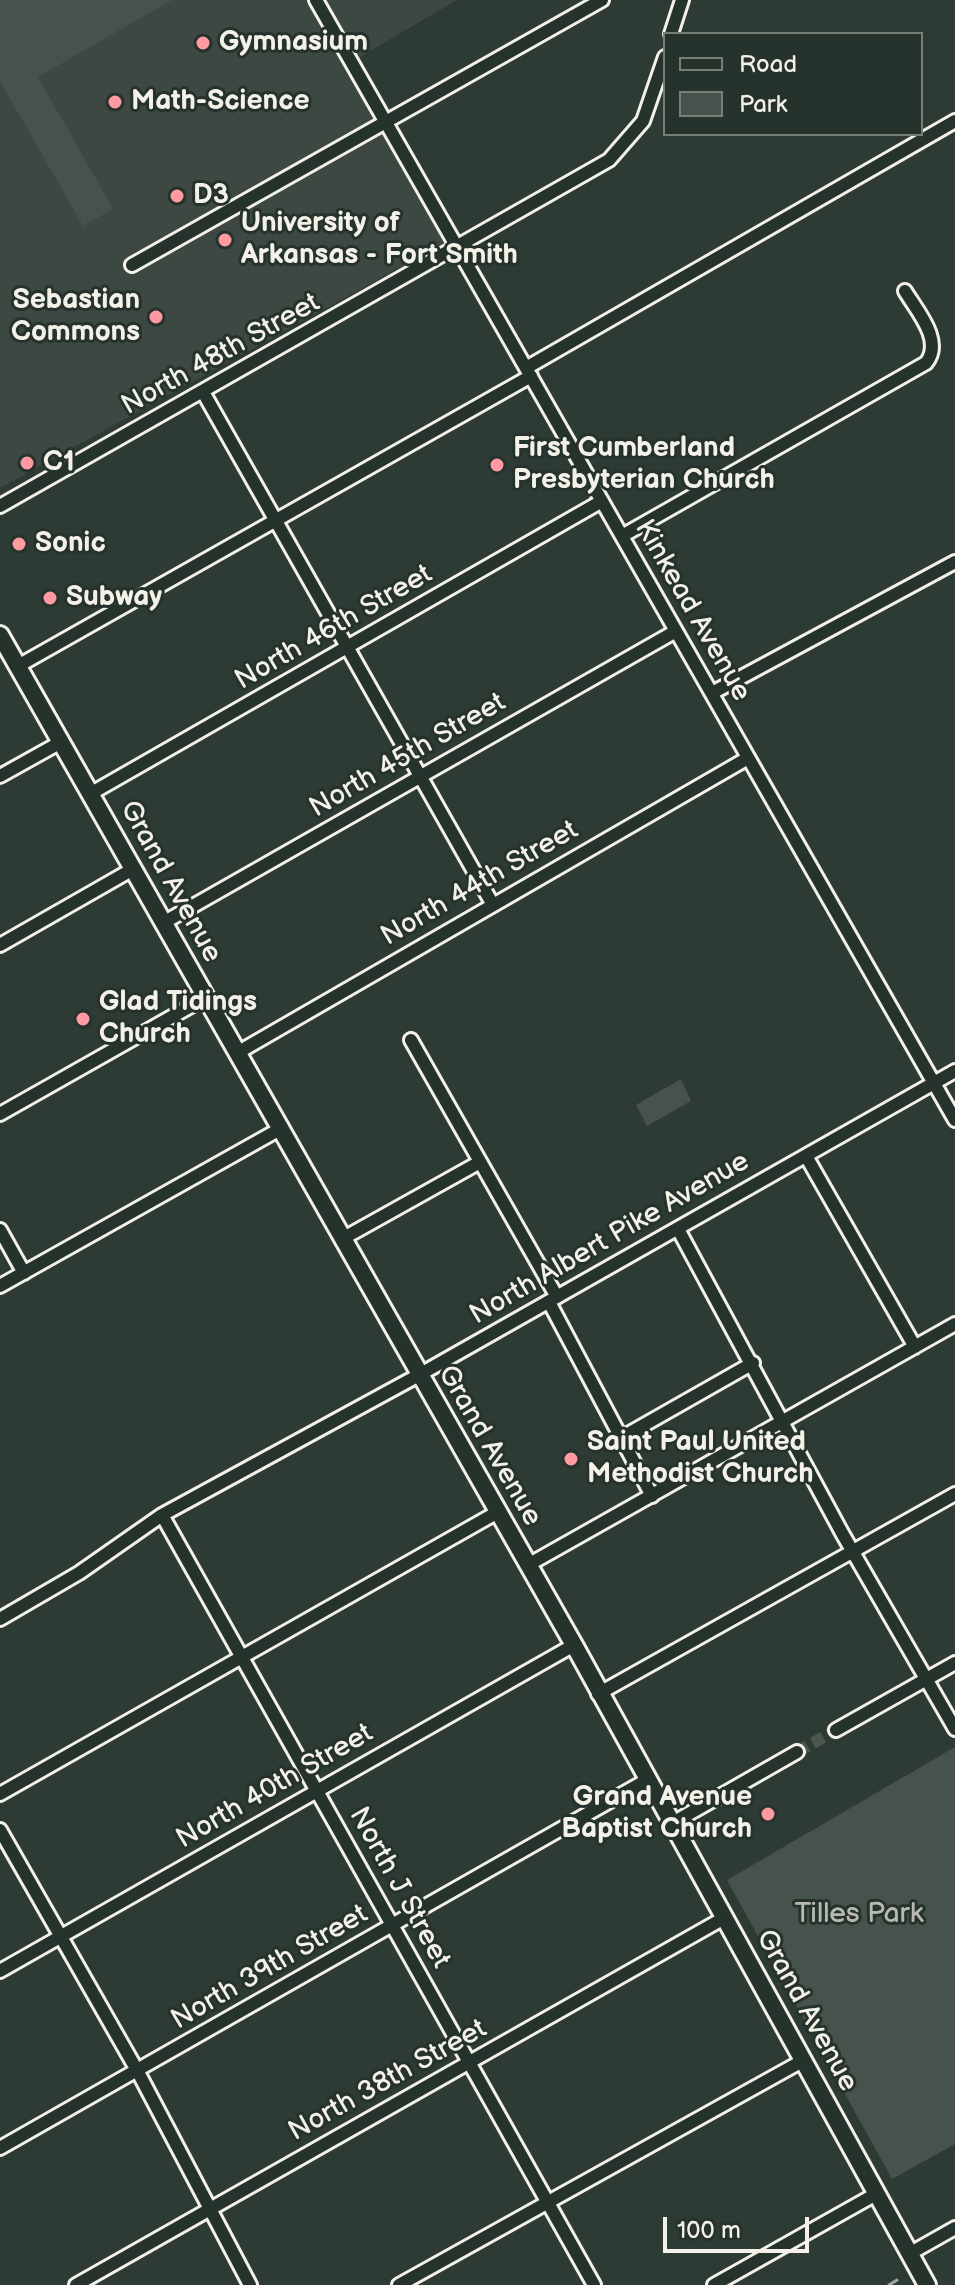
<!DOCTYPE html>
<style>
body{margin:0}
#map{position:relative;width:955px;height:2285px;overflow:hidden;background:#2e3b34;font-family:"Balsamiq Sans",sans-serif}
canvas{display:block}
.legend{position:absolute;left:663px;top:32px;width:260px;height:104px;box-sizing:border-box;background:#26332d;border:2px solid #787f78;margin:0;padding:10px 14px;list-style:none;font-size:24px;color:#f4f1e8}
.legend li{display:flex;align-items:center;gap:16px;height:40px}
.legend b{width:40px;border:2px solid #787f78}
.scale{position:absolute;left:663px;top:2217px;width:146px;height:36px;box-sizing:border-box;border:4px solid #f4f1e8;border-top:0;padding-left:10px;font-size:24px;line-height:28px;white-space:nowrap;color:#f4f1e8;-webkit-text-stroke:6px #26332d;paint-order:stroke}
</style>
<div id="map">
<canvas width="955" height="2285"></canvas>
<ul class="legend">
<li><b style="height:10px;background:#26332d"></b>Road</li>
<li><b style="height:22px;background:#48524c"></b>Park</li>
</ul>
<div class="scale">100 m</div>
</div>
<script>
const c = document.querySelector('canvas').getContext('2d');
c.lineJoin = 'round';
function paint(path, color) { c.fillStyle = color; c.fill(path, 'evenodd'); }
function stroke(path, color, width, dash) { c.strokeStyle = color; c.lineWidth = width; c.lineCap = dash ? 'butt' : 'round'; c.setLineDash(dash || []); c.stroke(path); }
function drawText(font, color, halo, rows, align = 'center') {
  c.font = font + ' "Balsamiq Sans",sans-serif'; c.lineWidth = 6; c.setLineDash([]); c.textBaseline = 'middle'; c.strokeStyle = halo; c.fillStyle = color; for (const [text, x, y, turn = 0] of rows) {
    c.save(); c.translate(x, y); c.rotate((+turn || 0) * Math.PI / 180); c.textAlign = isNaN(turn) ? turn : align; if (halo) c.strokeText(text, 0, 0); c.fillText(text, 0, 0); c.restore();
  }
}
paint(new Path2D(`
 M 0,0 L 457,0 L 358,58 L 459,235 L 0,488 Z`), '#3c4841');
paint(new Path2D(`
 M 0,0 L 172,0 L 38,77 L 113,209 L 83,226 L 0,81 Z
 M 681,1079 L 691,1101 L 647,1126 L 636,1105 Z
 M 955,1747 L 955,2144 L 892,2179 L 727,1880 Z`), '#48524c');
stroke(new Path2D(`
 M 889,2285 L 897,2280`), '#a4a8a0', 3);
stroke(new Path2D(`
 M 797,1752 L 836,1730`), '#4c564f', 12, [12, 6]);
const minor = new Path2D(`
 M 316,0 L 955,1120
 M 671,34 L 682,0
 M 132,265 L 602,0
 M 526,368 L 955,121
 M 203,392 L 493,905
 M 0,506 L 609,160 L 643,121 L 665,57
 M 622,536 L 926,363 C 944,341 917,311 905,291
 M 18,666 L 531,376
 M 712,693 L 955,562
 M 0,776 L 61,742
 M 90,794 L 602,501
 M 163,923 L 676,631
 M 0,945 L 133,869
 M 411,1040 L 557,1297
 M 237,1053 L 748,758
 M 0,1114 L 205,998
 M 806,1156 L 915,1347
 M 678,1229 L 842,1533 L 955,1729
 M 0,1230 L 24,1273
 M 342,1239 L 480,1162
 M 0,1286 L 280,1129
 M 549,1302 L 652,1496
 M 621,1438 L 753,1363
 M 162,1515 L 594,2285
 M 528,1565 L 955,1324
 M 0,1619 L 79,1573 L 162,1515 L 419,1375 L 955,1071
 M 598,1694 L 955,1494
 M 836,1730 L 955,1663
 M 0,1794 L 496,1513
 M 671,1824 L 797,1752
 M 0,1830 L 138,2072 L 250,2285
 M 0,1971 L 574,1645
 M 0,2148 L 647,1780
 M 909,2254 L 955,2228
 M 76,2285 L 724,1918
 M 399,2285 L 804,2060
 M 714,2285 L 876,2194`);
const major = new Path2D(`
 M 0,635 L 574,1645 L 927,2285`);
stroke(minor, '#f4f1e8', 18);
stroke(major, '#f4f1e8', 22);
stroke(minor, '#26332d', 12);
stroke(major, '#26332d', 16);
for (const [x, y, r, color] of [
 [203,43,8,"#ff9aa2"],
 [115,102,8,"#ff9aa2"],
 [177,196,8,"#ff9aa2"],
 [225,240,8,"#ff9aa2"],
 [156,317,8,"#ff9aa2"],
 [27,463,8,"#ff9aa2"],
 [497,465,8,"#ff9aa2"],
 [19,544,8,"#ff9aa2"],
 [50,598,8,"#ff9aa2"],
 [83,1019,8,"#ff9aa2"],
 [571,1459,8,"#ff9aa2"],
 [768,1814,8,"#ff9aa2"]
]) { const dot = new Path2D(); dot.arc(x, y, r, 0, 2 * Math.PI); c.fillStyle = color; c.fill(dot); stroke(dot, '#26332d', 3); }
drawText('bold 28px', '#f4f1e8', '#26332d', [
 ["Gymnasium",219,43],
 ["Math-Science",131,102],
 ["D3",193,196],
 ["University of",241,224],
 ["Arkansas - Fort Smith",241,256],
 ["Sebastian",140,301,"right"],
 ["Commons",140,333,"right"],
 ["First Cumberland",513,449],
 ["Presbyterian Church",513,481],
 ["C1",43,463],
 ["Sonic",35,544],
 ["Subway",66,598],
 ["Glad Tidings",99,1003],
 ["Church",99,1035],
 ["Saint Paul United",587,1443],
 ["Methodist Church",587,1475],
 ["Grand Avenue",752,1798,"right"],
 ["Baptist Church",752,1830,"right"]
], 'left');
drawText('28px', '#f4f1e8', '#26332d', [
 ["North 48th Street",221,355,-29],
 ["Kinkead Avenue",692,611,60],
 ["North 46th Street",334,628,-30],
 ["North 45th Street",408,756,-30],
 ["Grand Avenue",170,882,61],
 ["North 44th Street",480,884,-30],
 ["North Albert Pike Avenue",610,1239,-30],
 ["Grand Avenue",489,1446,60],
 ["North 40th Street",275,1787,-30],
 ["North J Street",399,1888,61],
 ["North 39th Street",270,1968,-30],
 ["Grand Avenue",806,2011,61],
 ["North 38th Street",388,2081,-29]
]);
drawText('28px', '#b8b9b1', '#26332d', [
 ["Tilles Park",859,1915]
]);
</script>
